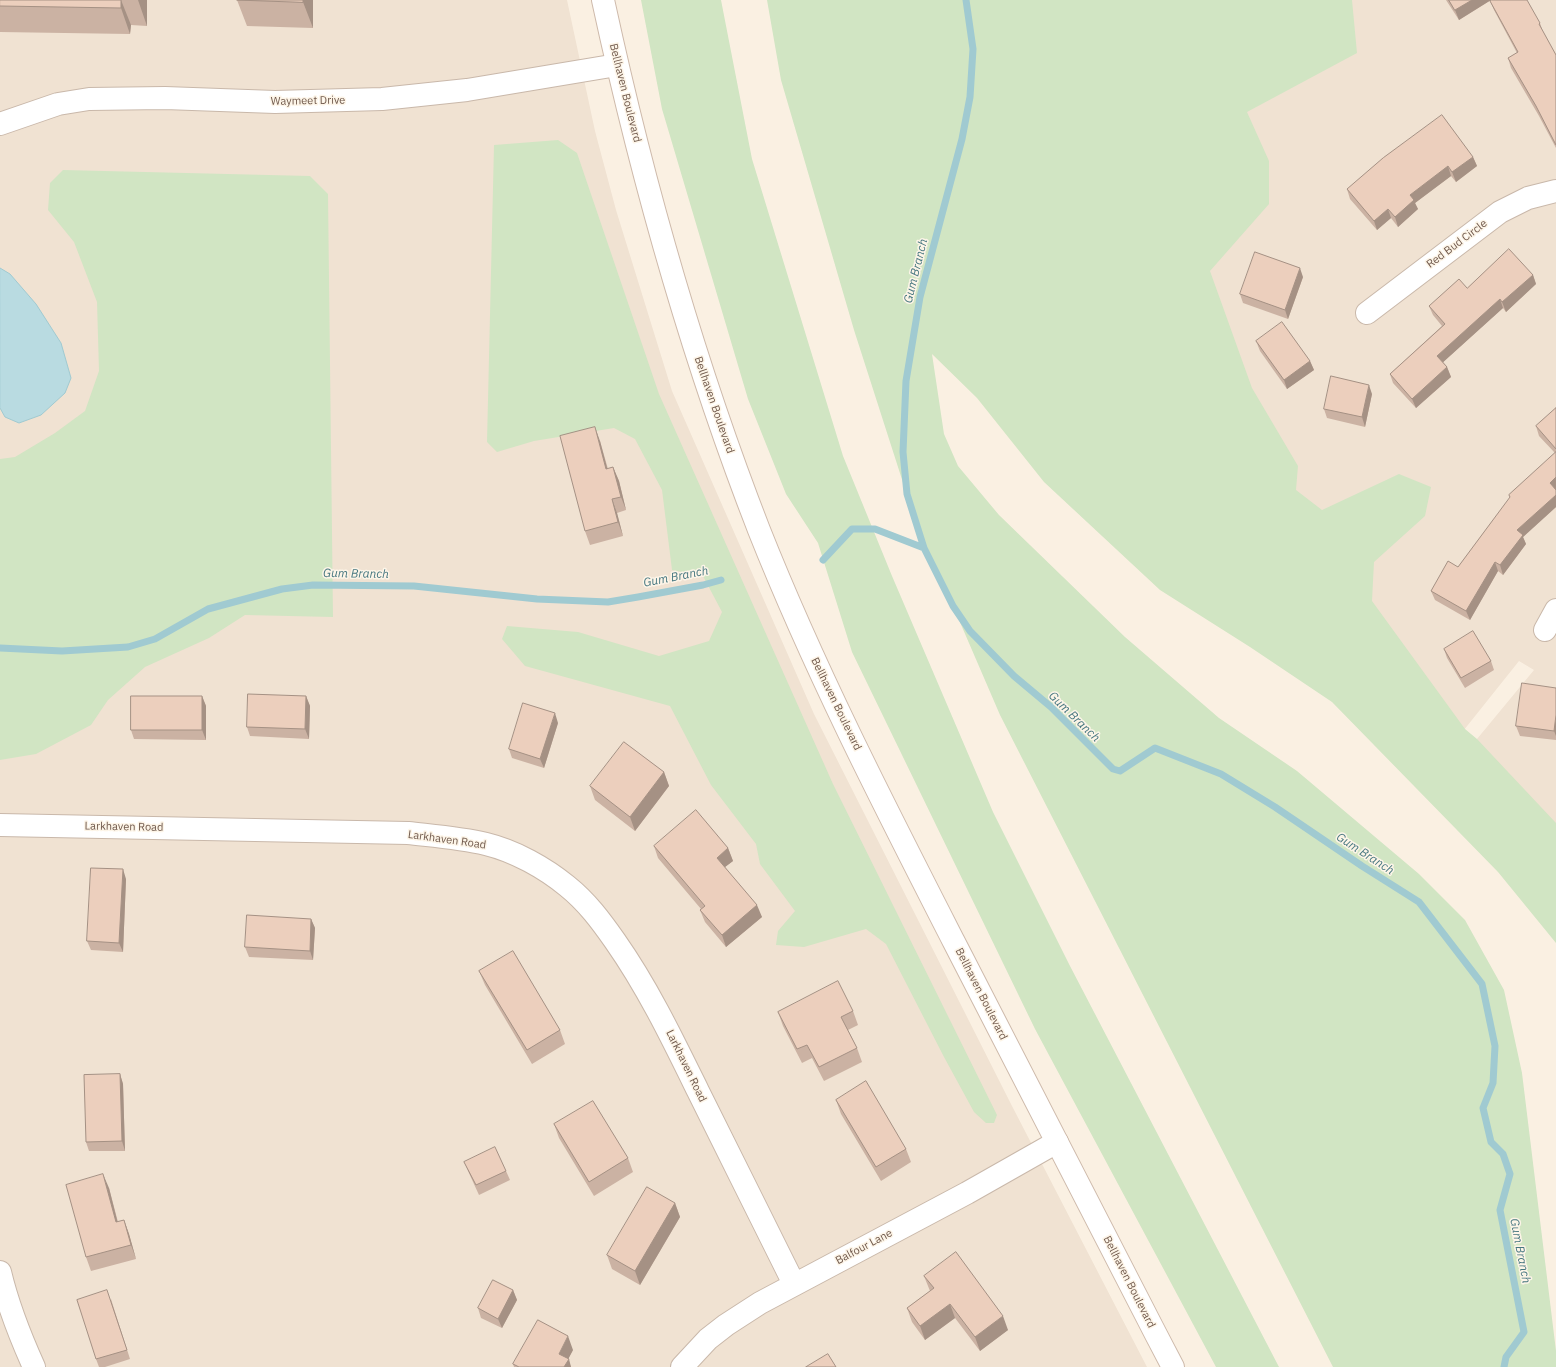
<!DOCTYPE html>
<style>
body{margin:0}
canvas{display:block;background:#faf0e2}
</style>
<canvas width="1556" height="1367"></canvas>
<script>
const c = document.querySelector('canvas').getContext('2d');
c.lineJoin = 'round';
function paint(path, color) { c.fillStyle = color; c.fill(path, 'evenodd'); }
function stroke(path, color, width, dash) { c.strokeStyle = color; c.lineWidth = width; c.lineCap = dash ? 'butt' : 'round'; c.setLineDash(dash || []); c.stroke(path); }
function drawText(font, color, halo, rows, align = 'center') {
  c.font = font + ' "IBM Plex Sans",sans-serif'; c.lineWidth = 3; c.setLineDash([]); c.textBaseline = 'middle'; c.strokeStyle = halo; c.fillStyle = color; for (const [text, x, y, turn = 0] of rows) {
    c.save(); c.translate(x, y); c.rotate((+turn || 0) * Math.PI / 180); c.textAlign = isNaN(turn) ? turn : align; if (halo) c.strokeText(text, 0, 0); c.fillText(text, 0, 0); c.restore();
  }
}
paint(new Path2D(`
 M 0,0 L 567,0 L 595,131 L 616,210 L 672,391 L 814,714 L 1012,1106 L 1147,1367 L 0,1367 Z
 M 996,0 L 1556,0 L 1556,877 L 1453,768 L 1534,670 L 1519,661 L 1432,770 Z`), '#f0e2d2');
paint(new Path2D(`
 M 641,0 L 721,0 L 752,159 L 843,456 L 892,576 L 993,812 L 1070,966 L 1279,1367 L 1216,1367 L 1035,1029 L 852,652 L 818,543 L 786,494 L 748,399 L 662,109 Z
 M 767,0 L 1352,0 L 1357,53 L 1247,112 L 1269,161 L 1269,204 L 1210,271 L 1252,388 L 1298,466 L 1296,490 L 1322,510 L 1399,474 L 1431,487 L 1425,516 L 1374,562 L 1372,601 L 1465,729 L 1477,739 L 1556,823 L 1556,943 L 1498,872 L 1332,702 L 1250,647 L 1160,590 L 1044,482 L 977,398 L 932,354 L 944,434 L 958,466 L 999,515 L 1125,637 L 1219,718 L 1297,771 L 1419,874 L 1465,920 L 1504,990 L 1522,1073 L 1556,1351 L 1556,1367 L 1333,1367 L 1000,715 L 953,606 L 924,548 L 854,330 L 781,80 Z
 M 558,140 L 577,153 L 659,394 L 833,784 L 997,1115 L 994,1123 L 986,1123 L 974,1112 L 944,1057 L 886,944 L 866,929 L 804,947 L 776,945 L 778,931 L 795,911 L 760,864 L 756,844 L 711,785 L 670,706 L 525,666 L 502,639 L 507,626 L 578,632 L 659,656 L 709,641 L 722,612 L 703,576 L 672,570 L 662,490 L 635,439 L 614,428 L 534,441 L 497,452 L 487,442 L 494,145 Z
 M 63,170 L 310,176 L 328,194 L 333,617 L 245,615 L 209,638 L 145,667 L 108,700 L 91,725 L 36,754 L 0,760 L 0,459 L 15,457 L 55,433 L 85,411 L 99,371 L 97,302 L 74,242 L 48,210 L 50,183 Z`), '#d1e5c3');
const water = new Path2D(`
 M 0,268 L 10,274 L 36,304 L 61,343 L 71,378 L 65,393 L 41,415 L 19,423 L 5,417 L 0,408 Z`);
paint(water, '#b9dbe1');
stroke(water, '#a0cad1', 1);
stroke(new Path2D(`
 M 966,0 L 973,49 L 970,97 L 962,139 L 920,297 L 906,381 L 903,452 L 907,494 L 924,548 L 953,606 L 970,631 L 1014,676 L 1051,707 L 1113,769 L 1120,771 L 1155,748 L 1221,774 L 1275,807 L 1362,866 L 1419,902 L 1482,984 L 1495,1046 L 1493,1083 L 1483,1108 L 1491,1142 L 1503,1154 L 1510,1174 L 1500,1210 L 1524,1332 L 1506,1357 L 1504,1367
 M 823,560 L 852,529 L 875,529 L 924,548
 M 0,648 L 62,651 L 128,647 L 155,639 L 208,609 L 282,589 L 313,585 L 414,586 L 537,599 L 608,602 L 638,597 L 703,585 L 721,580`), '#a0cad1', 7);
const street = new Path2D(`
 M 0,124 L 58,104 L 89,99 L 165,98 L 275,102 L 382,99 L 467,90 L 617,65
 M 1367,313 L 1500,212 L 1528,198 L 1556,191
 M 1545,630 L 1556,610
 M 0,825 L 408,833 C 434,836 461,838 486,844 C 515,851 545,868 567,886 C 587,902 601,921 615,941 C 648,988 673,1040 698,1091 C 730,1155 762,1220 794,1284
 M 0,1272 C 8,1306 20,1336 34,1367
 M 682,1367 L 708,1339 L 726,1325 L 760,1303 L 967,1193 L 1057,1142`);
const secondary = new Path2D(`
 M 603,0 C 642,180 692,358 759,530 C 815,671 885,807 954,942 C 1027,1084 1099,1226 1173,1367`);
stroke(street, '#c9b8aa', 24);
stroke(secondary, '#cebaab', 24);
stroke(street, '#fff', 22);
stroke(secondary, '#fff', 22);
paint(new Path2D(`
 M 0,0 L 147,0 L 147,26 L 131,25 L 130,34 L 0,32 Z
 M 237,0 L 313,0 L 313,28 L 247,26 Z
 M 1446,0 L 1491,0 L 1459,20 Z
 M 1490,1 L 1540,23 L 1543,32 L 1556,55 L 1556,148 L 1539,116 L 1511,68 L 1508,58 L 1517,53 L 1494,10 Z
 M 1473,157 L 1477,166 L 1456,182 L 1451,176 L 1415,203 L 1418,209 L 1398,227 L 1391,218 L 1377,230 L 1350,199 L 1347,189 Z
 M 1533,275 L 1536,284 L 1506,312 L 1503,308 L 1443,362 L 1447,367 L 1451,377 L 1416,408 L 1393,383 L 1390,374 L 1442,326 L 1433,315 L 1429,306 L 1467,288 Z
 M 1303,277 L 1288,319 L 1243,303 L 1240,294 Z
 M 1256,341 L 1310,361 L 1314,370 L 1287,389 L 1260,351 Z
 M 1372,394 L 1365,427 L 1327,418 L 1324,409 Z
 M 1556,408 L 1556,507 L 1523,537 L 1526,544 L 1503,575 L 1498,571 L 1470,620 L 1435,600 L 1431,591 L 1458,567 L 1510,498 L 1509,495 L 1555,453 L 1539,436 L 1536,426 Z
 M 600,441 L 608,469 L 613,467 L 619,481 L 626,510 L 617,513 L 623,536 L 590,545 L 585,531 Z
 M 1444,649 L 1491,661 L 1494,670 L 1465,688 L 1447,658 Z
 M 1556,688 L 1556,740 L 1520,736 L 1516,726 Z
 M 202,696 L 206,706 L 206,740 L 134,739 L 131,730 Z
 M 306,696 L 310,706 L 309,739 L 250,736 L 247,727 Z
 M 558,723 L 544,768 L 512,758 L 509,749 Z
 M 664,772 L 669,786 L 635,831 L 595,800 L 590,786 Z
 M 654,846 L 728,848 L 733,861 L 725,867 L 762,917 L 726,947 L 705,922 L 700,910 L 701,909 L 658,858 Z
 M 126,879 L 123,952 L 91,950 L 87,941 Z
 M 311,919 L 315,928 L 313,960 L 249,957 L 245,947 Z
 M 479,971 L 560,1030 L 565,1044 L 532,1064 L 485,985 Z
 M 853,1011 L 858,1025 L 848,1030 L 857,1048 L 862,1062 L 824,1081 L 812,1058 L 802,1063 L 783,1026 L 778,1012 Z
 M 120,1074 L 123,1084 L 125,1151 L 89,1151 L 86,1142 Z
 M 836,1100 L 906,1149 L 911,1162 L 881,1181 L 841,1114 Z
 M 554,1124 L 628,1158 L 633,1172 L 594,1196 L 559,1138 Z
 M 464,1162 L 506,1171 L 510,1180 L 479,1195 L 468,1171 Z
 M 109,1188 L 118,1222 L 124,1220 L 129,1234 L 136,1259 L 91,1271 L 86,1257 Z
 M 675,1203 L 680,1217 L 640,1285 L 612,1269 L 607,1255 Z
 M 924,1276 L 1008,1330 L 980,1351 L 955,1318 L 925,1340 L 912,1322 L 907,1308 L 930,1291 Z
 M 513,1290 L 517,1300 L 502,1328 L 481,1318 L 478,1308 Z
 M 111,1299 L 130,1359 L 105,1367 L 99,1367 L 96,1359 Z
 M 573,1350 L 568,1359 L 571,1367 L 514,1367 L 513,1364 Z`), '#cbb2a3');
paint(new Path2D(`
 M 121,0 L 131,25 L 130,34 L 121,8 Z
 M 138,0 L 147,0 L 147,26 Z
 M 303,0 L 313,0 L 313,28 L 303,2 Z
 M 1472,0 L 1491,0 L 1459,20 L 1455,10 Z
 M 1473,157 L 1477,166 L 1456,182 L 1452,172 Z
 M 1448,166 L 1451,176 L 1415,203 L 1418,209 L 1398,227 L 1395,217 L 1410,195 Z
 M 1388,209 L 1391,218 L 1377,230 L 1374,221 Z
 M 1300,268 L 1303,277 L 1288,319 L 1285,310 Z
 M 1533,275 L 1536,284 L 1506,312 L 1502,302 Z
 M 1500,299 L 1503,308 L 1440,365 L 1437,356 Z
 M 1310,361 L 1314,370 L 1287,389 L 1284,380 Z
 M 1447,367 L 1451,377 L 1416,408 L 1412,399 Z
 M 1369,385 L 1372,394 L 1365,427 L 1362,417 Z
 M 595,427 L 600,441 L 611,483 L 606,469 Z
 M 613,467 L 619,481 L 626,510 L 621,497 Z
 M 1556,477 L 1556,490 L 1550,483 Z
 M 1556,495 L 1556,507 L 1523,537 L 1526,544 L 1503,575 L 1500,565 L 1517,530 Z
 M 612,499 L 617,513 L 623,536 L 618,522 Z
 M 1495,562 L 1498,571 L 1470,620 L 1466,611 Z
 M 202,696 L 206,706 L 206,740 L 202,730 Z
 M 306,696 L 310,706 L 309,739 L 305,729 Z
 M 555,713 L 558,723 L 544,768 L 540,759 Z
 M 1556,715 L 1556,736 L 1554,731 Z
 M 664,772 L 669,786 L 635,831 L 630,817 Z
 M 728,848 L 733,861 L 721,870 L 717,858 Z
 M 123,869 L 126,879 L 123,952 L 119,943 Z
 M 757,905 L 762,917 L 726,947 L 722,935 Z
 M 311,919 L 315,928 L 313,960 L 310,951 Z
 M 120,1074 L 123,1084 L 125,1151 L 122,1141 Z
 M 103,1174 L 109,1188 L 121,1236 L 116,1222 Z
 M 675,1203 L 680,1217 L 640,1285 L 635,1271 Z
 M 124,1220 L 129,1234 L 136,1259 L 131,1245 Z
 M 513,1290 L 517,1300 L 502,1328 L 498,1319 Z
 M 950,1304 L 955,1318 L 925,1340 L 920,1326 Z
 M 1003,1316 L 1008,1330 L 980,1351 L 975,1337 Z
 M 568,1336 L 573,1350 L 564,1367 L 559,1354 Z
 M 569,1359 L 571,1367 L 564,1367 Z`), '#a59184');
const building = new Path2D(`
 M 0,0 L 121,0 L 121,8 L 0,6 Z
 M 237,0 L 303,0 L 303,2 Z
 M 1449,0 L 1472,0 L 1455,10 Z
 M 1492,0 L 1527,0 L 1540,23 L 1539,24 L 1556,55 L 1556,145 L 1536,106 L 1508,58 L 1518,52 L 1490,1 Z
 M 1442,115 L 1473,157 L 1452,172 L 1448,166 L 1410,195 L 1414,200 L 1395,217 L 1388,209 L 1374,221 L 1347,189 L 1383,158 Z
 M 1509,249 L 1533,275 L 1502,302 L 1500,299 L 1437,356 L 1447,367 L 1412,399 L 1390,374 L 1445,324 L 1429,306 L 1459,279 L 1467,288 Z
 M 1255,252 L 1300,268 L 1285,310 L 1240,294 Z
 M 1282,322 L 1310,361 L 1284,380 L 1256,341 Z
 M 1331,376 L 1369,385 L 1362,417 L 1324,409 Z
 M 1556,408 L 1556,449 L 1536,426 Z
 M 595,427 L 606,469 L 613,467 L 621,497 L 612,499 L 618,522 L 585,531 L 560,436 Z
 M 1556,452 L 1556,477 L 1550,483 L 1556,490 L 1556,495 L 1517,530 L 1523,535 L 1500,565 L 1495,562 L 1466,611 L 1431,591 L 1448,561 L 1458,567 L 1510,497 L 1509,495 Z
 M 1473,631 L 1491,661 L 1461,678 L 1444,649 Z
 M 1522,683 L 1556,688 L 1556,715 L 1554,731 L 1516,726 Z
 M 248,694 L 306,696 L 305,729 L 247,727 Z
 M 131,696 L 202,696 L 202,730 L 131,730 Z
 M 523,703 L 555,713 L 540,759 L 509,749 Z
 M 624,742 L 664,772 L 630,817 L 590,786 Z
 M 696,810 L 728,848 L 717,858 L 757,905 L 722,935 L 700,910 L 705,906 L 654,846 Z
 M 91,868 L 123,869 L 119,943 L 87,941 Z
 M 247,915 L 311,919 L 310,951 L 245,947 Z
 M 513,951 L 560,1030 L 527,1050 L 479,971 Z
 M 838,981 L 853,1011 L 841,1017 L 857,1048 L 819,1067 L 807,1045 L 797,1049 L 778,1012 Z
 M 120,1074 L 122,1141 L 86,1142 L 84,1075 Z
 M 866,1081 L 906,1149 L 876,1167 L 836,1100 Z
 M 593,1101 L 628,1158 L 589,1182 L 554,1124 Z
 M 495,1147 L 506,1171 L 476,1185 L 464,1162 Z
 M 103,1174 L 116,1222 L 124,1220 L 131,1245 L 86,1257 L 66,1185 Z
 M 647,1187 L 675,1203 L 635,1271 L 607,1255 Z
 M 956,1252 L 1003,1316 L 975,1337 L 950,1304 L 920,1326 L 907,1308 L 934,1288 L 924,1276 Z
 M 493,1280 L 513,1290 L 498,1319 L 478,1308 Z
 M 107,1290 L 127,1350 L 96,1359 L 77,1300 Z
 M 538,1320 L 568,1336 L 559,1354 L 569,1359 L 564,1367 L 519,1367 L 513,1364 Z
 M 828,1354 L 836,1367 L 806,1367 Z`);
paint(building, '#eccfbd');
stroke(building, '#a59184', 1);
drawText('11px', '#6f584b', '#fdf5e8', [
 ["Bellhaven Boulevard",625,93,76],
 ["Waymeet Drive",308,101,-1],
 ["Red Bud Circle",1457,244,-37],
 ["Bellhaven Boulevard",714,405,71],
 ["Bellhaven Boulevard",836,704,64],
 ["Larkhaven Road",124,827,1],
 ["Larkhaven Road",447,840,8],
 ["Bellhaven Boulevard",981,994,63],
 ["Larkhaven Road",686,1066,64],
 ["Balfour Lane",864,1247,-28],
 ["Bellhaven Boulevard",1129,1282,63]
]);
drawText('italic 12px', '#477780', '#fdf5e8', [
 ["Gum Branch",916,271,-76],
 ["Gum Branch",356,574,1],
 ["Gum Branch",676,577,-11],
 ["Gum Branch",1074,717,44],
 ["Gum Branch",1365,854,33],
 ["Gum Branch",1520,1251,79]
]);
</script>
